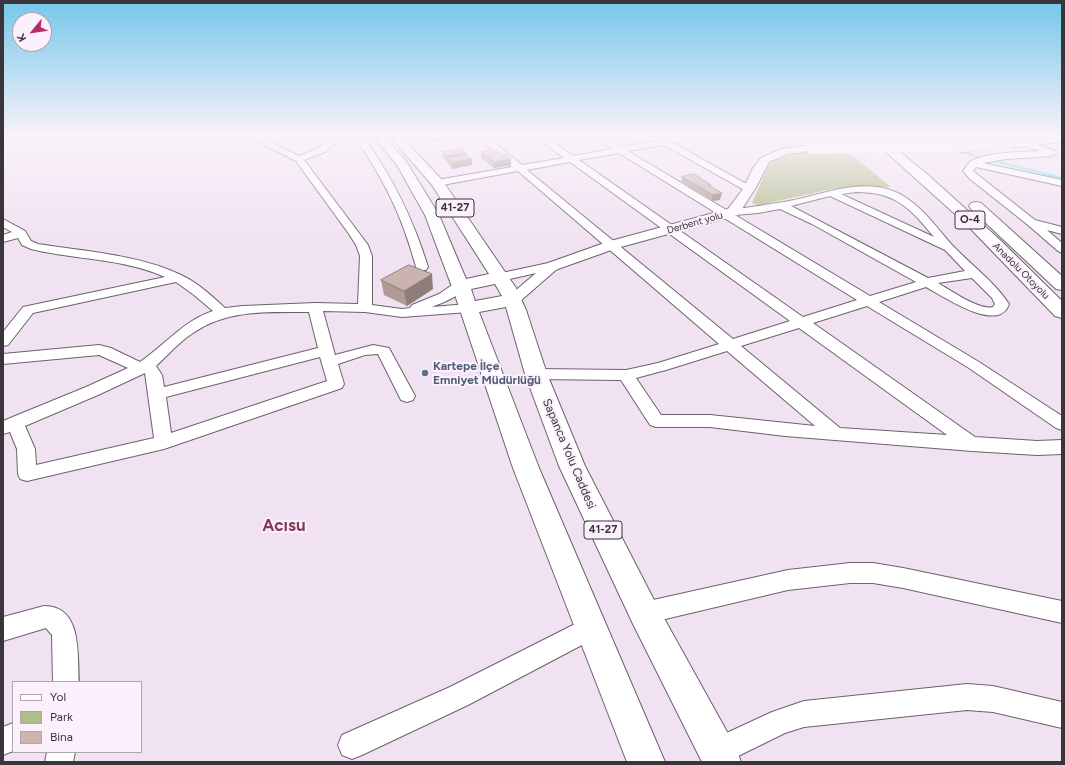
<!DOCTYPE html>
<meta charset="utf-8">
<style>
body{margin:0}
#map{position:relative;width:1065px;height:765px;overflow:hidden;background:#f1e2f2;font-family:Figtree,sans-serif}
canvas{display:block}
.frame{position:absolute;inset:0;border:4px solid #3a343b;pointer-events:none}
.legend{position:absolute;left:12px;top:681px;width:130px;height:72px;box-sizing:border-box;background:#fdf0fd;border:1px solid #afa5af;margin:0;padding:5px 7px;list-style:none;font-size:12px;color:#3a343b}
.legend li{display:flex;align-items:center;gap:8px;height:20px}
.legend b{width:20px;border:1px solid #afa5af}
.north{position:absolute;left:12px;top:12px;width:40px;height:40px;box-sizing:border-box;background:#fdf0fd;border:1px solid #afa5af;border-radius:50%;rotate:241deg;font-size:11px;font-weight:700;line-height:16px;text-align:center;color:#3a343b}
.north::after{content:'';display:block;margin:auto;width:14px;height:18px;background:#b72b65;clip-path:polygon(50% 0,100% 100%,50% 72%,0 100%)}
</style>
<div id="map">
<canvas width="1065" height="765"></canvas>
<div class="frame"></div>
<ul class="legend">
<li><b style="height:5px;background:#fff"></b>Yol</li>
<li><b style="height:11px;background:#afbc8b"></b>Park</li>
<li><b style="height:11px;background:#cbb4af"></b>Bina</li>
</ul>
<div class="north">K</div>
</div>
<script>
const c = document.querySelector('canvas').getContext('2d');
c.lineJoin = 'round';
function paint(path, color) { c.fillStyle = color; c.fill(path, 'evenodd'); }
function stroke(path, color, width, dash) { c.strokeStyle = color; c.lineWidth = width; c.lineCap = dash ? 'butt' : 'round'; c.setLineDash(dash || []); c.stroke(path); }
function drawText(font, color, halo, rows, align = 'center') {
  c.font = font + ' Figtree,sans-serif'; c.lineWidth = 4; c.setLineDash([]); c.textBaseline = 'middle'; c.strokeStyle = halo; c.fillStyle = color; for (const [text, x, y, turn = 0] of rows) {
    c.save(); c.translate(x, y); c.rotate((+turn || 0) * Math.PI / 180); c.textAlign = isNaN(turn) ? turn : align; if (halo) c.strokeText(text, 0, 0); c.fillText(text, 0, 0); c.restore();
  }
}
paint(new Path2D(`
 M 828,150 L 852,155 L 891,187 L 832,189 L 759,205 L 752,203 L 767,168 L 773,161 L 779,158 L 798,153 Z`), '#afbc8b');
stroke(new Path2D(`
 M 951,150 L 1062,178`), '#69e3ed', 2.5);
const minor = new Path2D(`
 M 245,135 L 256,135 L 299,156 L 319,148 L 335,135 L 344,135 L 325,152 L 304,160 L 368,245 L 372,256 L 372,305 L 402,309 L 410,308 L 412,305 L 439,294 L 455,283 L 465,283 L 466,286 C 459,297 444,302 432,307 L 468,304 L 473,305 L 475,308 L 473,311 L 468,312 L 402,317 L 365,312 L 323,311 L 335,355 L 373,345 L 389,348 L 415,396 L 413,400 L 407,402 L 401,400 L 378,354 L 365,355 L 338,364 L 344,384 L 342,388 L 164,449 L 27,481 L 20,479 L 18,474 L 17,449 L 10,432 L 3,434 L 3,421 L 86,387 L 128,368 L 99,355 L 3,364 L 3,354 L 99,345 L 111,348 L 140,362 C 165,345 183,321 213,311 L 194,295 L 176,282 L 33,313 L 8,345 L 3,346 L 3,332 L 23,307 L 165,277 C 123,258 75,260 31,249 L 22,245 L 18,238 L 3,242 L 3,235 L 12,232 L 3,227 L 3,219 L 25,231 L 31,241 L 38,244 C 82,251 141,255 181,275 C 198,283 212,296 225,308 L 243,306 L 315,303 L 358,304 L 360,256 L 356,245 L 349,234 L 296,161 ZM 309,312 L 318,348 L 164,387 L 162,375 L 156,366 C 168,355 179,342 193,333 C 227,309 269,312 309,312 ZM 320,357 L 327,381 L 171,433 L 166,397 ZM 145,373 L 154,438 L 36,465 L 35,449 L 25,426 L 98,395 Z
 M 353,135 L 362,135 C 392,176 413,218 428,267 L 426,270 L 418,270 L 416,267 C 402,215 384,179 353,135 Z
 M 476,135 L 485,135 L 522,165 L 564,158 L 534,135 L 544,135 L 573,156 L 612,149 L 591,135 L 601,135 L 621,147 L 659,141 L 663,139 L 666,139 L 689,135 L 709,135 L 673,143 L 752,187 L 754,189 L 752,191 L 746,191 L 664,145 L 628,151 L 728,211 L 733,209 C 751,208 767,204 784,202 C 824,195 870,172 908,199 C 925,211 938,229 952,245 C 971,265 994,281 1009,304 C 999,335 941,295 926,287 L 879,302 L 979,362 L 1062,416 L 1062,430 L 1056,428 L 969,368 L 867,306 L 813,323 L 975,437 L 1037,441 L 1062,440 L 1062,454 L 1037,455 L 972,451 L 785,436 L 710,427 L 656,427 L 650,425 L 621,380 L 536,379 L 530,378 L 528,374 L 530,370 L 536,369 L 626,370 L 658,363 L 719,344 L 518,171 L 437,186 L 434,185 L 432,183 L 434,181 L 437,180 L 512,167 ZM 619,153 L 857,300 L 803,317 L 579,160 ZM 570,162 L 790,321 L 733,339 L 527,170 ZM 856,192 C 896,192 910,208 934,237 L 841,194 ZM 830,196 L 945,250 L 965,271 L 928,278 L 791,206 ZM 780,209 L 812,224 L 916,282 L 870,296 L 735,215 L 758,213 ZM 972,278 L 992,298 L 995,304 L 993,307 C 980,311 950,290 938,283 ZM 799,328 L 947,435 L 840,428 L 741,346 ZM 727,351 L 815,426 L 710,415 L 661,415 L 636,378 L 666,370 Z
 M 936,135 L 994,135 L 990,137 L 950,138 L 969,148 L 970,150 L 969,152 C 958,154 946,143 937,138 Z
 M 1025,140 L 1055,151 L 1056,153 L 1052,156 L 1006,159 L 983,163 L 1062,180 L 1062,186 L 976,167 L 973,171 L 1035,220 L 1062,227 L 1062,234 L 1047,230 L 1062,243 L 1062,253 L 1058,251 L 1028,225 L 970,179 L 963,171 C 965,169 967,165 969,163 C 981,152 1023,152 1040,151 L 1022,145 L 1021,143 L 1022,141 Z
 M 553,262 L 557,263 L 559,266 L 557,269 L 518,303 L 508,303 L 506,300 L 508,297 L 536,273 L 501,281 L 497,280 L 495,277 L 497,274 Z
 M 850,563 L 873,563 L 903,568 L 1062,601 L 1062,623 L 903,588 L 873,583 L 850,583 L 788,590 L 644,624 L 636,621 L 632,613 L 636,605 L 644,602 L 788,570 Z
 M 44,606 C 83,606 77,655 79,682 L 53,682 L 52,635 L 46,628 L 3,641 L 3,617 Z
 M 591,616 L 599,620 L 603,628 L 599,636 L 468,705 L 362,755 L 352,759 L 342,755 L 338,745 L 342,735 L 450,687 Z
 M 967,684 L 993,686 L 1062,702 L 1062,728 L 993,712 L 967,710 L 804,727 L 785,733 L 726,762 L 707,762 L 703,752 L 707,742 L 772,712 L 804,701 Z
 M 13,723 L 13,751 L 3,755 L 3,727 Z
 M 47,752 L 75,752 L 73,762 L 45,762 Z`);
const major = new Path2D(`
 M 1062,136 L 1062,142 L 1007,148 L 1002,145 L 1007,142 Z
 M 812,145 L 817,148 L 816,150 L 787,154 L 769,162 L 755,189 L 738,215 L 617,248 L 558,269 L 553,271 L 548,269 L 545,266 L 548,263 L 607,242 L 728,209 L 743,189 L 753,168 L 761,158 L 781,149 Z`);
const highway = new Path2D(`
 M 372,135 L 383,135 L 406,161 L 439,215 L 466,279 L 489,274 L 432,185 L 389,135 L 400,135 L 442,180 L 516,288 L 526,310 L 547,374 L 585,466 L 655,602 L 736,748 L 741,762 L 702,762 L 633,624 L 559,466 L 525,374 L 506,307 L 479,312 L 539,468 L 665,762 L 627,762 L 513,468 L 455,295 L 425,215 L 397,165 ZM 495,284 L 502,296 L 475,301 L 471,289 Z
 M 867,135 L 879,135 L 927,174 L 999,239 L 1062,301 L 1062,318 L 1055,316 L 965,223 Z
 M 976,202 L 981,203 L 1062,276 L 1062,290 L 1056,289 L 971,209 L 969,206 L 971,203 Z`);
stroke(minor, '#6e606e', 2);
stroke(major, '#6e606e', 2);
stroke(highway, '#6e606e', 2);
paint(minor, '#fff');
paint(major, '#fff');
paint(highway, '#fff');
const majorBridge = new Path2D(`
 M 812,148 L 1007,145`);
stroke(majorBridge, '#6e606e', 12, []);
stroke(majorBridge, '#fff', 12);
paint(new Path2D(`
 M 422,135 L 455,135 L 455,138 L 428,142 Z
 M 442,152 L 466,153 L 466,155 L 472,165 L 452,169 L 448,164 L 448,162 L 443,158 Z
 M 481,152 L 511,165 L 494,168 L 481,158 Z
 M 682,177 L 711,187 L 720,200 L 711,201 L 681,183 Z
 M 381,280 L 433,289 L 407,306 L 384,295 Z`), '#af9b96');
paint(new Path2D(`
 M 433,135 L 455,135 L 455,138 L 428,142 L 427,136 Z
 M 466,153 L 467,159 L 447,158 L 448,162 L 447,163 L 446,156 Z
 M 472,159 L 472,165 L 452,169 L 452,162 Z
 M 511,159 L 511,165 L 494,168 L 494,162 Z
 M 722,193 L 720,200 L 711,201 L 713,195 Z
 M 432,274 L 433,289 L 407,306 L 404,291 Z`), '#8e7e7a');
const building = new Path2D(`
 M 462,149 L 466,153 L 446,156 L 442,152 Z
 M 497,150 L 503,155 L 506,154 L 511,159 L 494,162 L 481,152 Z
 M 467,155 L 472,159 L 452,162 L 447,158 Z
 M 694,174 L 711,185 L 708,185 L 722,193 L 713,195 L 682,177 Z
 M 409,265 L 432,274 L 404,291 L 381,280 Z`);
paint(building, '#cbb4af');
stroke(building, '#8e7e7a', 1);
const sky = c.createLinearGradient(0, 0, 0, 243);
sky.addColorStop(0, '#75c7ea');
sky.addColorStop(0.56, '#f9f2f9');
sky.addColorStop(1, '#f9f2f900');
c.fillStyle = sky;
c.fillRect(0, 0, 1065, 243);
for (const [x, y, r, color] of [
 [425,373,4,"#5c6f8a"]
]) { const dot = new Path2D(); dot.arc(x, y, r, 0, 2 * Math.PI); c.fillStyle = color; c.fill(dot); stroke(dot, '#fdf0fd', 1.5); }
drawText('10px', '#3a343b', '#fdf0fd', [
 ["Derbent yolu",695,223,-16],
 ["Anadolu Otoyolu",1021,271,45]
]);
for (const [x, y, w] of [
 [455,208,38],
 [970,220,30],
 [603,530,38]
]) { const box = new Path2D(); box.roundRect(x - w / 2, y - 9, w, 18, 3); c.fillStyle = '#fdf0fd'; c.fill(box); stroke(box, '#3a343b', 1); }
drawText('bold 11px', '#3a343b', null, [
 ["41-27",455,208],
 ["O-4",970,220],
 ["41-27",603,530]
]);
drawText('bold 12px', '#4e5e75', '#fdf0fd', [
 ["Kartepe İlçe",433,366],
 ["Emniyet Müdürlüğü",433,380]
], 'left');
drawText('12px', '#3a343b', '#fdf0fd', [
 ["Sapanca Yolu Caddesi",569,454,67]
]);
drawText('bold 17px', '#823c53', '#fdf0fd', [
 ["Acısu",284,526]
]);
</script>
